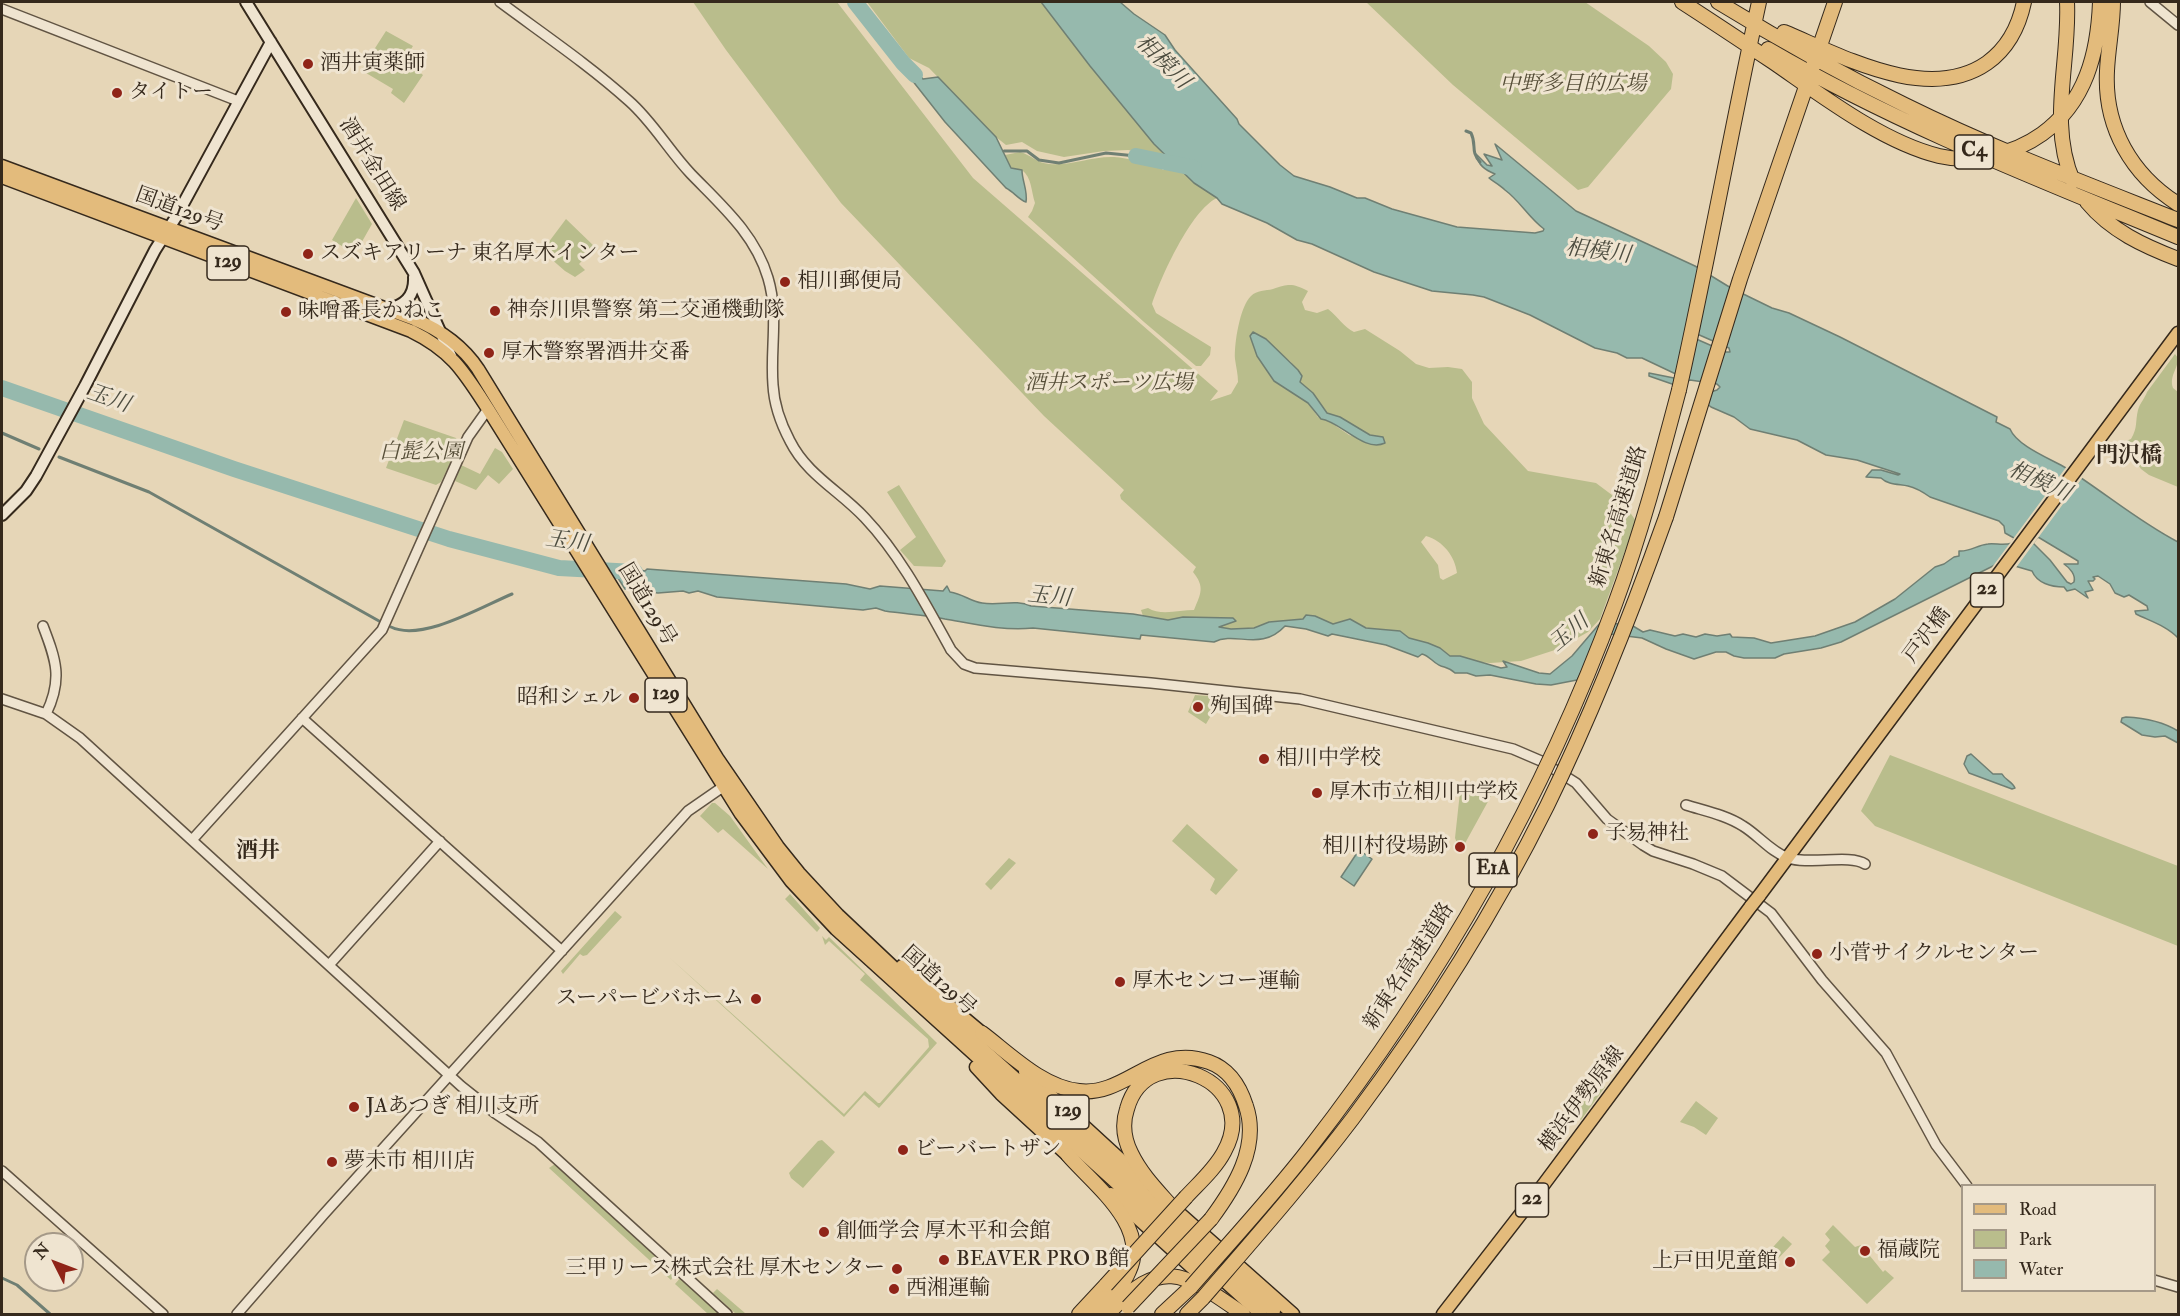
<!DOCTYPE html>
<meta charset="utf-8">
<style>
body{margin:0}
#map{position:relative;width:2180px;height:1316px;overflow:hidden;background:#e6d6b7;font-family:"IM FELL Double Pica",serif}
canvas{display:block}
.frame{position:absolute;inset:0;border:3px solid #35291c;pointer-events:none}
.legend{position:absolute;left:1961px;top:1184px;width:195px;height:108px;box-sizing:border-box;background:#efe4d0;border:2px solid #a59988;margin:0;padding:8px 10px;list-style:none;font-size:18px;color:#35291c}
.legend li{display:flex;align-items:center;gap:12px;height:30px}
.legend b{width:30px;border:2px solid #a59988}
.north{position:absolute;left:24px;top:1232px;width:60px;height:60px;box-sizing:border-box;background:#efe4d0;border:2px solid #a59988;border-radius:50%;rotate:312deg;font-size:16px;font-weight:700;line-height:24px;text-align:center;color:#35291c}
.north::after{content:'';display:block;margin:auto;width:21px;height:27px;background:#8f2418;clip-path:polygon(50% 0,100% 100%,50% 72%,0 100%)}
</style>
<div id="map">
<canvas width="2180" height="1316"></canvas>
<div class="frame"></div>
<ul class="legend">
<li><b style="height:8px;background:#e3bb7c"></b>Road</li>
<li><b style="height:16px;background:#b9bd8c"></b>Park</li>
<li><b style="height:16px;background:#96b9ad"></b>Water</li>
</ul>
<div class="north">N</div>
</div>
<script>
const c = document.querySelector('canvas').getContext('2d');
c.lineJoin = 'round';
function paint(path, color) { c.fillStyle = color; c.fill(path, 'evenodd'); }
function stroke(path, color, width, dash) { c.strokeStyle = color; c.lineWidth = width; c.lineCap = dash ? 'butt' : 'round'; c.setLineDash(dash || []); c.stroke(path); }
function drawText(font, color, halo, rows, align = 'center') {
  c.font = font + ' "IM FELL Double Pica","Noto Serif JP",serif'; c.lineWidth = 6; c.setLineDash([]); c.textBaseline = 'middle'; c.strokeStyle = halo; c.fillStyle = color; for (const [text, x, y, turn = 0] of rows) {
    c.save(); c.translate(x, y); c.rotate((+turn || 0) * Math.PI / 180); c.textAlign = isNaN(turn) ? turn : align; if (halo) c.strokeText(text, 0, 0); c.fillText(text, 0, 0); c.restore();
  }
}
paint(new Path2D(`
 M 693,2 L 837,2 L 973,178 L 1218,391 L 1210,401 L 1231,394 L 1238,382 C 1238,374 1236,367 1235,359 C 1234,344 1240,306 1251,296 C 1257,290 1265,291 1273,289 C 1289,284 1292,283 1308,291 L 1302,302 L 1305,310 L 1317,313 L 1328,309 C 1338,317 1344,327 1354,332 L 1365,329 L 1400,351 L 1416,364 L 1429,368 L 1448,367 L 1462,369 L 1472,382 L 1472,398 L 1484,424 L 1528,471 L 1596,483 L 1624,504 L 1636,521 L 1600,619 L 1588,632 L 1558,649 L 1521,661 L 1490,663 L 1479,662 L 1460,656 L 1450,656 L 1440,648 L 1409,638 L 1400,631 L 1366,628 L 1350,619 L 1333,624 L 1315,616 L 1304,619 L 1269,622 L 1254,628 L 1231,629 L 1218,628 L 1233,618 L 1183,617 L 1168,620 L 1143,616 L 1141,610 L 1148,608 C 1160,616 1180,610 1194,610 C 1201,593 1205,587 1193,572 L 1196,567 L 1121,499 L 1120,495 L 1124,490 L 1044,416 L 841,203 L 726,50 ZM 1256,333 L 1291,362 L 1300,382 L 1313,393 L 1327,413 L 1340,417 L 1370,435 L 1380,437 L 1377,445 L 1349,435 L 1327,420 L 1318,417 L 1308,403 L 1274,381 L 1257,356 L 1250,336 ZM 1426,536 C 1443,541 1455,556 1457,573 L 1443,580 L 1440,578 L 1438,565 L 1421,542 Z
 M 867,2 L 1041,2 L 1090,66 L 1165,156 L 1128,150 L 1104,151 L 1064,157 L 1037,151 L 1022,142 L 1006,145 L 996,137 L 929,68 L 909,58 Z
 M 1366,2 L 1585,2 L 1649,46 L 1666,62 L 1673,74 L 1671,89 L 1588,187 L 1578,190 L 1453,85 Z
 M 386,31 L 413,46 L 404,60 L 423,75 L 404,103 L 391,93 L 393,89 L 361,70 Z
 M 1020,152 C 1031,155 1037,163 1049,164 C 1071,166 1092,156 1114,157 C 1129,158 1144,163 1159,166 L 1163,170 C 1176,162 1183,174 1192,181 C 1199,187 1209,192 1217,198 C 1191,210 1161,277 1152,304 L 1156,313 L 1211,347 L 1210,355 L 1201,366 L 1196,366 L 1144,322 L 1028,217 L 1032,211 L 1035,203 C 1031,191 1032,178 1022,170 L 1011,169 L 1005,155 Z
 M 356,198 L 372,224 L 355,254 L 332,240 Z
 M 566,219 L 595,247 L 579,264 L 585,270 L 575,277 L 565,271 L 542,251 Z
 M 2175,354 L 2178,358 C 2178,369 2169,376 2173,388 L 2178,392 L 2178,487 L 2149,475 L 2141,469 L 2131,455 L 2118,461 L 2112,454 L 2113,446 L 2131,439 C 2138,427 2135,422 2138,410 C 2140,403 2145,398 2147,392 Z
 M 404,420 L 456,438 L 459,445 L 441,482 L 436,485 L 386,468 Z
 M 495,448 L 502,452 L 513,469 L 499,484 L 488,475 L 476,490 L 455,481 L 461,465 L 480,474 Z
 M 899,485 L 946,561 L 942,567 L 914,566 L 900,550 L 916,537 L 887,492 Z
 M 1195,695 L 1222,697 L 1206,724 L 1188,712 Z
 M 1890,755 L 2178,866 L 2178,946 L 1875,826 L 1861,811 Z
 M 1465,778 L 1491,796 L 1463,847 L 1457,843 L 1455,838 L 1460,792 Z
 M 712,803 L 715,803 L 730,816 L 768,869 L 723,829 L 718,833 L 700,816 Z
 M 1187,824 L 1238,870 L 1216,895 L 1210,890 L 1215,879 L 1172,841 Z
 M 1009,858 L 1016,863 L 991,890 L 985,884 Z
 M 790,894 L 820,928 L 817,932 L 785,899 Z
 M 615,911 L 622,917 L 587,955 L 583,956 L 580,954 L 563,974 L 561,971 Z
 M 822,936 L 826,940 L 829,937 L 937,1043 L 879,1108 L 864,1095 L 844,1117 L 670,958 L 844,1114 L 865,1091 L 878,1103 L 880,1103 L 929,1047 L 928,1039 L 860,980 L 865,974 L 829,941 L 825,945 Z
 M 1587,1076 L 1605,1087 L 1581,1120 L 1564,1106 Z
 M 1696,1101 L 1718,1118 L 1706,1135 L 1694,1127 L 1680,1122 Z
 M 822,1140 L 835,1152 L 803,1188 L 791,1178 L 789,1173 L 818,1141 Z
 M 555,1164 L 676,1272 L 671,1280 L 549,1168 Z
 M 1833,1225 L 1855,1247 L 1861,1245 L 1883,1272 L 1885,1270 L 1894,1278 L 1867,1304 L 1822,1260 L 1830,1252 L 1825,1246 L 1830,1240 L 1825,1234 Z
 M 1783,1236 L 1792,1244 L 1773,1264 L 1765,1256 Z
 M 681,1277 L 722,1314 L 708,1314 L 675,1284 Z
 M 717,1289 L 745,1313 L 744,1314 L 736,1314 L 713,1293 Z`), '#b9bd8c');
const water = new Path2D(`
 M 1041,2 L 1120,2 L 1134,14 L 1165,35 L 1175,50 L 1237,119 L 1239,124 L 1280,165 L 1294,176 L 1330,187 L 1357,198 L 1365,198 L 1392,209 L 1457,227 L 1535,233 L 1543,231 L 1544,229 C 1529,218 1520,201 1505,190 C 1500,185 1494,182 1489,178 L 1495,174 C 1485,170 1478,165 1476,154 L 1487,165 L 1492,166 L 1484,154 L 1502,160 L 1495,144 L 1576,211 L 1695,266 L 1731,288 L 1772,308 L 1789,313 L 1840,337 L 1997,417 L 1996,422 L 2010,429 C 2017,446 2051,459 2066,468 C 2104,492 2139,522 2178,542 L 2178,638 C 2167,626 2150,621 2136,614 L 2135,611 L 2148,610 L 2147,606 L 2129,595 L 2124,597 L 2115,593 L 2110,584 L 2098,576 L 2093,577 L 2095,579 L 2093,581 L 2088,581 L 2093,590 L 2085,592 L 2088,598 L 2075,589 L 2067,591 L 2064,587 C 2051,587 2037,583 2032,571 L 2001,562 L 1841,642 L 1821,648 L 1784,654 L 1775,658 L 1744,658 L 1734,656 L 1726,652 L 1716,652 L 1694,659 L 1666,649 L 1642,638 L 1610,634 L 1590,656 L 1577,680 L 1551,685 L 1536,684 L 1490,675 L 1476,676 L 1467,673 L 1455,673 C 1450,668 1447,668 1441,666 C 1433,663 1430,656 1422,654 L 1418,657 L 1386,645 L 1332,634 L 1328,636 L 1306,629 L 1285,626 C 1261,652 1236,631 1214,642 L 1141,635 L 1140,639 L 1033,628 C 1003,631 974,624 945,619 C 926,615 905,614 885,611 L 876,608 L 863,610 L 717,597 L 698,591 L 689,593 L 683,591 L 658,593 L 625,589 L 609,564 L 645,571 L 647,569 L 846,584 L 870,589 L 880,586 L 943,591 L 947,586 L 950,592 C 963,594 970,601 982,603 C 1000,606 1015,599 1031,606 L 1133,614 L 1168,620 L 1183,617 L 1233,618 L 1236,621 L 1219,627 L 1231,629 L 1254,628 L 1269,622 L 1303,619 L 1306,615 L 1315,616 L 1333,624 L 1350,619 L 1366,628 L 1400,631 L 1409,638 L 1428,643 L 1440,648 L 1450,656 L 1460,656 L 1501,668 L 1507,667 L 1503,661 L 1539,673 L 1550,674 L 1572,656 L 1601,622 L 1604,622 L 1633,626 L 1643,632 L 1650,630 L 1675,636 L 1683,634 L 1696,637 L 1705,634 L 1717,636 L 1730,634 L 1732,637 L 1754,638 L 1771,643 L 1815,636 L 1855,622 L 1895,599 L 1935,567 L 1944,564 L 1954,557 L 1959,556 L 1959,551 C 1970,552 1977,545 1988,544 C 1996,543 2004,546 2012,543 L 2014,538 L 2005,533 L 2004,526 L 1999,521 L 1930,497 C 1923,492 1917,488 1908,486 C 1899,484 1888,485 1881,478 L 1866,477 L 1872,470 L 1881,470 L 1898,475 L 1900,474 L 1857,460 L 1826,455 L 1797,440 L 1750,429 L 1734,417 L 1711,407 L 1698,396 L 1717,390 L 1720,387 L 1717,384 L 1690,380 L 1684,384 L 1672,384 L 1649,376 L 1649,373 L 1679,379 L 1680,376 L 1642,358 L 1627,358 L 1617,353 L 1595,348 L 1530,315 L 1484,297 L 1473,295 L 1432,291 L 1374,272 L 1312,244 L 1297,240 L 1267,223 L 1222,204 L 1217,198 L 1194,183 L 1154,144 L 1090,66 ZM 1688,330 L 1729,348 L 1730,352 L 1726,352 L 1687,335 ZM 2038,537 L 2078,561 L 2078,564 L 2064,564 C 2070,568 2076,575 2074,582 L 2071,584 L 2067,582 L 2050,560 L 2033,543 Z
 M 901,58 L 905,59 L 923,79 L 938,77 L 996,137 L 1011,168 L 1022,170 C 1022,181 1028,191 1026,202 C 1019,200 1014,192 1006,188 L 945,122 L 897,61 Z
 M 1253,332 L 1266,339 L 1298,370 L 1302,376 L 1300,382 L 1313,393 L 1327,413 L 1340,417 L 1370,435 L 1383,437 L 1385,443 C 1364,453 1340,421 1321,419 L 1308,403 L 1274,381 L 1257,356 L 1250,336 Z
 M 2126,717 C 2144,718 2162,721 2178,731 L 2178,743 L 2165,736 L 2155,737 L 2142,735 L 2121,722 L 2122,718 Z
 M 1971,754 L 1993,774 L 2002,774 C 2005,780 2012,781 2015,788 L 2012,789 L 1969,773 L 1964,764 L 1967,756 Z
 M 1359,850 L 1372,859 L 1354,886 L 1341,877 Z`);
paint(water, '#96b9ad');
stroke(water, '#6f7f73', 1.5);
paint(new Path2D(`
 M 2067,466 L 2083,477 L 2015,569 L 2002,565 L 1990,570 Z`), '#e6d6b7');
stroke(new Path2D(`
 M 1466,131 L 1471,133 C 1477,145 1470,151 1480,162
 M 1004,151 L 1027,151 L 1039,160 L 1059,163 L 1106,153 L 1136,156
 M 2,433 L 39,449
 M 59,457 L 149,492 L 379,621
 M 391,627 C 422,642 481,607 512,594
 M 2,1278 L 17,1285 L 50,1314`), '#6f7f73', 3);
stroke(new Path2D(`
 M 855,2 L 903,63 L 915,75
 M 1136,156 L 1194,168
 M 2,388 L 234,469 L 449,539 L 559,568 L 635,572`), '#96b9ad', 16);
const tertiary = new Path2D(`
 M 500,2 C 543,34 589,65 629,101 C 653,122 669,151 691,174 C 721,205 755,234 768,278 C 779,315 770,348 773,385 C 774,405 781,424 790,441 C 807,475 840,491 865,518 C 901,556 926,605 951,650 L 964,664 L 975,668 L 1151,683 L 1300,699 L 1513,749 L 1541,761 L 1576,783 L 1607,819 L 1643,845 L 1653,851 L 1693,864 L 1722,876 L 1771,913 L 1822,980 L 1886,1053 L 1936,1145 L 1967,1186
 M 2150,2 L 2178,25
 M 2,9 L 238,101
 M 43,626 C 56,660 63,679 46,714
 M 2,699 L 46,714 L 80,738 L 461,1086 L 495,1113 L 538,1142 L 727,1314
 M 302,718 L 562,951
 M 1686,805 C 1705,811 1726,815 1743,826 C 1758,835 1771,852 1788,858 C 1809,865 1850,854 1865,864
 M 192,840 L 382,630 L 468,437 L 488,409
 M 329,965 L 440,841
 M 2,1171 L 163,1314
 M 2154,1280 L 2178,1287
 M 237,1314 L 324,1214 L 688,811 L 727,784`);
const secondary = new Path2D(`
 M 246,2 L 414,273 L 451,356
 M 387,309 C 406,306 415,295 414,277
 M 2,515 L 26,491 L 36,476 L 85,386 L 155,250 L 176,217 L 271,42`);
const primary = new Path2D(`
 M 1759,896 L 2178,333
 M 1443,1314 L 1544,1184 L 1751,906`);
const trunk = new Path2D(`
 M 2,166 L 414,319 C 440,330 462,345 478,369 L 717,758 L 778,847 L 799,873 L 838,915 L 928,1000 L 1274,1311
 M 2,177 L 411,331 C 452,351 464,372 488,409 L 741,814 L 791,881 L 836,929 L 1261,1314
 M 902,966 L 988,1038
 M 976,1067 L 1001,1094 L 1074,1161
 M 1025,1072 L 1147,1184
 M 1111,1194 L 1207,1281
 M 1169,1204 L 1293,1314`);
const motorway = new Path2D(`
 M 1682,2 C 1713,22 1743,42 1773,62 C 1821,95 1882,142 1939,156 C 1973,164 2014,154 2042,134 C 2086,102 2098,53 2100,2
 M 1718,2 C 1778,39 1841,74 1905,105 C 1994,149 2087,184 2178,220
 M 2067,2 C 2070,62 2048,123 2073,181
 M 2113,2 C 2113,25 2108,48 2107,71 C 2104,128 2132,175 2178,204
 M 1784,32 C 1842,56 1928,104 1987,63 C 2008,48 2019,26 2024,2
 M 1768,49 C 1898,125 2040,180 2178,237
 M 2087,202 C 2111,231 2144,246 2178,259
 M 1679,390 C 1708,261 1731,131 1759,2
 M 1666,517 L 1740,279 L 1835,2
 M 982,1033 C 1010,1054 1042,1087 1079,1091 C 1126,1097 1155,1042 1209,1062 C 1229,1069 1240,1087 1246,1106 C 1260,1147 1234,1188 1211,1219
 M 1068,1155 C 1094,1185 1150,1226 1129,1271 C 1122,1288 1107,1301 1095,1314
 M 1172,1207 C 1157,1190 1141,1174 1131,1153 C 1124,1139 1122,1124 1127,1109 C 1148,1034 1264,1081 1224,1152 C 1215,1169 1199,1183 1186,1197
 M 1079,1314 L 1106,1285
 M 1108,1314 C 1163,1254 1185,1274 1243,1314
 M 1162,1314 L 1191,1287
 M 1187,1314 L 1203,1298`);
stroke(tertiary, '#615443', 12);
stroke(secondary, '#35291c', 14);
stroke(primary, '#35291c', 15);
stroke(trunk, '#35291c', 15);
stroke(motorway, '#35291c', 16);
stroke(tertiary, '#efe4d0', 9);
stroke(secondary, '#efe4d0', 10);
stroke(primary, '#e3bb7c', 12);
stroke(trunk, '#e3bb7c', 12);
stroke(motorway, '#e3bb7c', 14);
const primaryBridge = new Path2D(`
 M 1751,906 L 1759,896`);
const motorwayBridge = new Path2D(`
 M 1106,1285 L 1186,1197
 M 1191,1287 C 1230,1242 1272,1197 1309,1149 C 1437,984 1543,800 1615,604 C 1641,534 1660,462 1679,390
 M 1203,1298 C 1254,1239 1306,1180 1353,1118 C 1426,1020 1493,915 1547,806 C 1593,712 1631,615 1666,517
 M 1128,1307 L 1211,1219`);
stroke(primaryBridge, '#35291c', 15, []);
stroke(motorwayBridge, '#35291c', 16, []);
stroke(primaryBridge, '#e3bb7c', 12);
stroke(motorwayBridge, '#e3bb7c', 14);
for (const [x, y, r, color] of [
 [308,64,6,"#8f2418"],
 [117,93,6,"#8f2418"],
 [308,254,6,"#8f2418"],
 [785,282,6,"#8f2418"],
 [495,311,6,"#8f2418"],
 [286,312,6,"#8f2418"],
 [489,353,6,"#8f2418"],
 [634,698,6,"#8f2418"],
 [1198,707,6,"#8f2418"],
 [1264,759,6,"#8f2418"],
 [1317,793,6,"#8f2418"],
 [1593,834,6,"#8f2418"],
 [1460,847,6,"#8f2418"],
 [1817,954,6,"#8f2418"],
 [1120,982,6,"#8f2418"],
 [756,999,6,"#8f2418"],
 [354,1107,6,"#8f2418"],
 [903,1150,6,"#8f2418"],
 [332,1162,6,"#8f2418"],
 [824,1232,6,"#8f2418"],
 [1865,1251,6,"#8f2418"],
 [944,1260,6,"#8f2418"],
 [1790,1262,6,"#8f2418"],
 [897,1269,6,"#8f2418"],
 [894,1289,6,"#8f2418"]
]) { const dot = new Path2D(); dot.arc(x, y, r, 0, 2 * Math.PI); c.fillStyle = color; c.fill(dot); stroke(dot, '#efe4d0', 2); }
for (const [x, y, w] of [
 [1974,152,39],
 [228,263,42],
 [1987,590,33],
 [666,695,42],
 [1493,870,48],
 [1068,1112,42],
 [1532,1200,33]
]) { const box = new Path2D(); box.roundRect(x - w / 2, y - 17, w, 34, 4.5); c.fillStyle = '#efe4d0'; c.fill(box); stroke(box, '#35291c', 1.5); }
drawText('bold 20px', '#35291c', null, [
 ["C4",1974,152],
 ["129",228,263],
 ["22",1987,590],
 ["129",666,695],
 ["E1A",1493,870],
 ["129",1068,1112],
 ["22",1532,1200]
]);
drawText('21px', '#35291c', '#efe4d0', [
 ["酒井寅薬師",320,64],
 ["タイトー",129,93],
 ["スズキアリーナ 東名厚木インター",320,254],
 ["相川郵便局",797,282],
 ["神奈川県警察 第二交通機動隊",507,311],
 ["味噌番長かねこ",298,312],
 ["厚木警察署酒井交番",501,353],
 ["昭和シェル",622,698,"right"],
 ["殉国碑",1210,707],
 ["相川中学校",1276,759],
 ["厚木市立相川中学校",1329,793],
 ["子易神社",1605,834],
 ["相川村役場跡",1448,847,"right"],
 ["小菅サイクルセンター",1829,954],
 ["厚木センコー運輸",1132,982],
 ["スーパービバホーム",744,999,"right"],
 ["JAあつぎ 相川支所",366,1107],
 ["ビーバートザン",915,1150],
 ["夢未市 相川店",344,1162],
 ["創価学会 厚木平和会館",836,1232],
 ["福蔵院",1877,1251],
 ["BEAVER PRO B館",956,1260],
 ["上戸田児童館",1778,1262,"right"],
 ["三甲リース株式会社 厚木センター",885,1269,"right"],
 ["西湘運輸",906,1289]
], 'left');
drawText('italic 21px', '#564e38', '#efe4d0', [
 ["中野多目的広場",1573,85],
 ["酒井スポーツ広場",1109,384],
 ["白髭公園",421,453]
]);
drawText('21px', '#35291c', '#efe4d0', [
 ["酒井金田線",371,165,58],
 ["国道129号",179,211,20],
 ["新東名高速道路",1620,517,-73],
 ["国道129号",646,605,59],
 ["戸沢橋",1928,636,-53],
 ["新東名高速道路",1410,967,-57],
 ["国道129号",938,982,42],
 ["横浜伊勢原線",1583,1100,-53]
]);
drawText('italic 22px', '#4d4d40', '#efe4d0', [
 ["相模川",1162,63,45],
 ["相模川",1598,253,7],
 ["玉川",108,400,19],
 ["相模川",2039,483,24],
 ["玉川",567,543,8],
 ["玉川",1049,598,6],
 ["玉川",1570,634,-40]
]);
drawText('bold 22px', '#35291c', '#efe4d0', [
 ["門沢橋",2129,457],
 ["酒井",258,852]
]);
</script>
